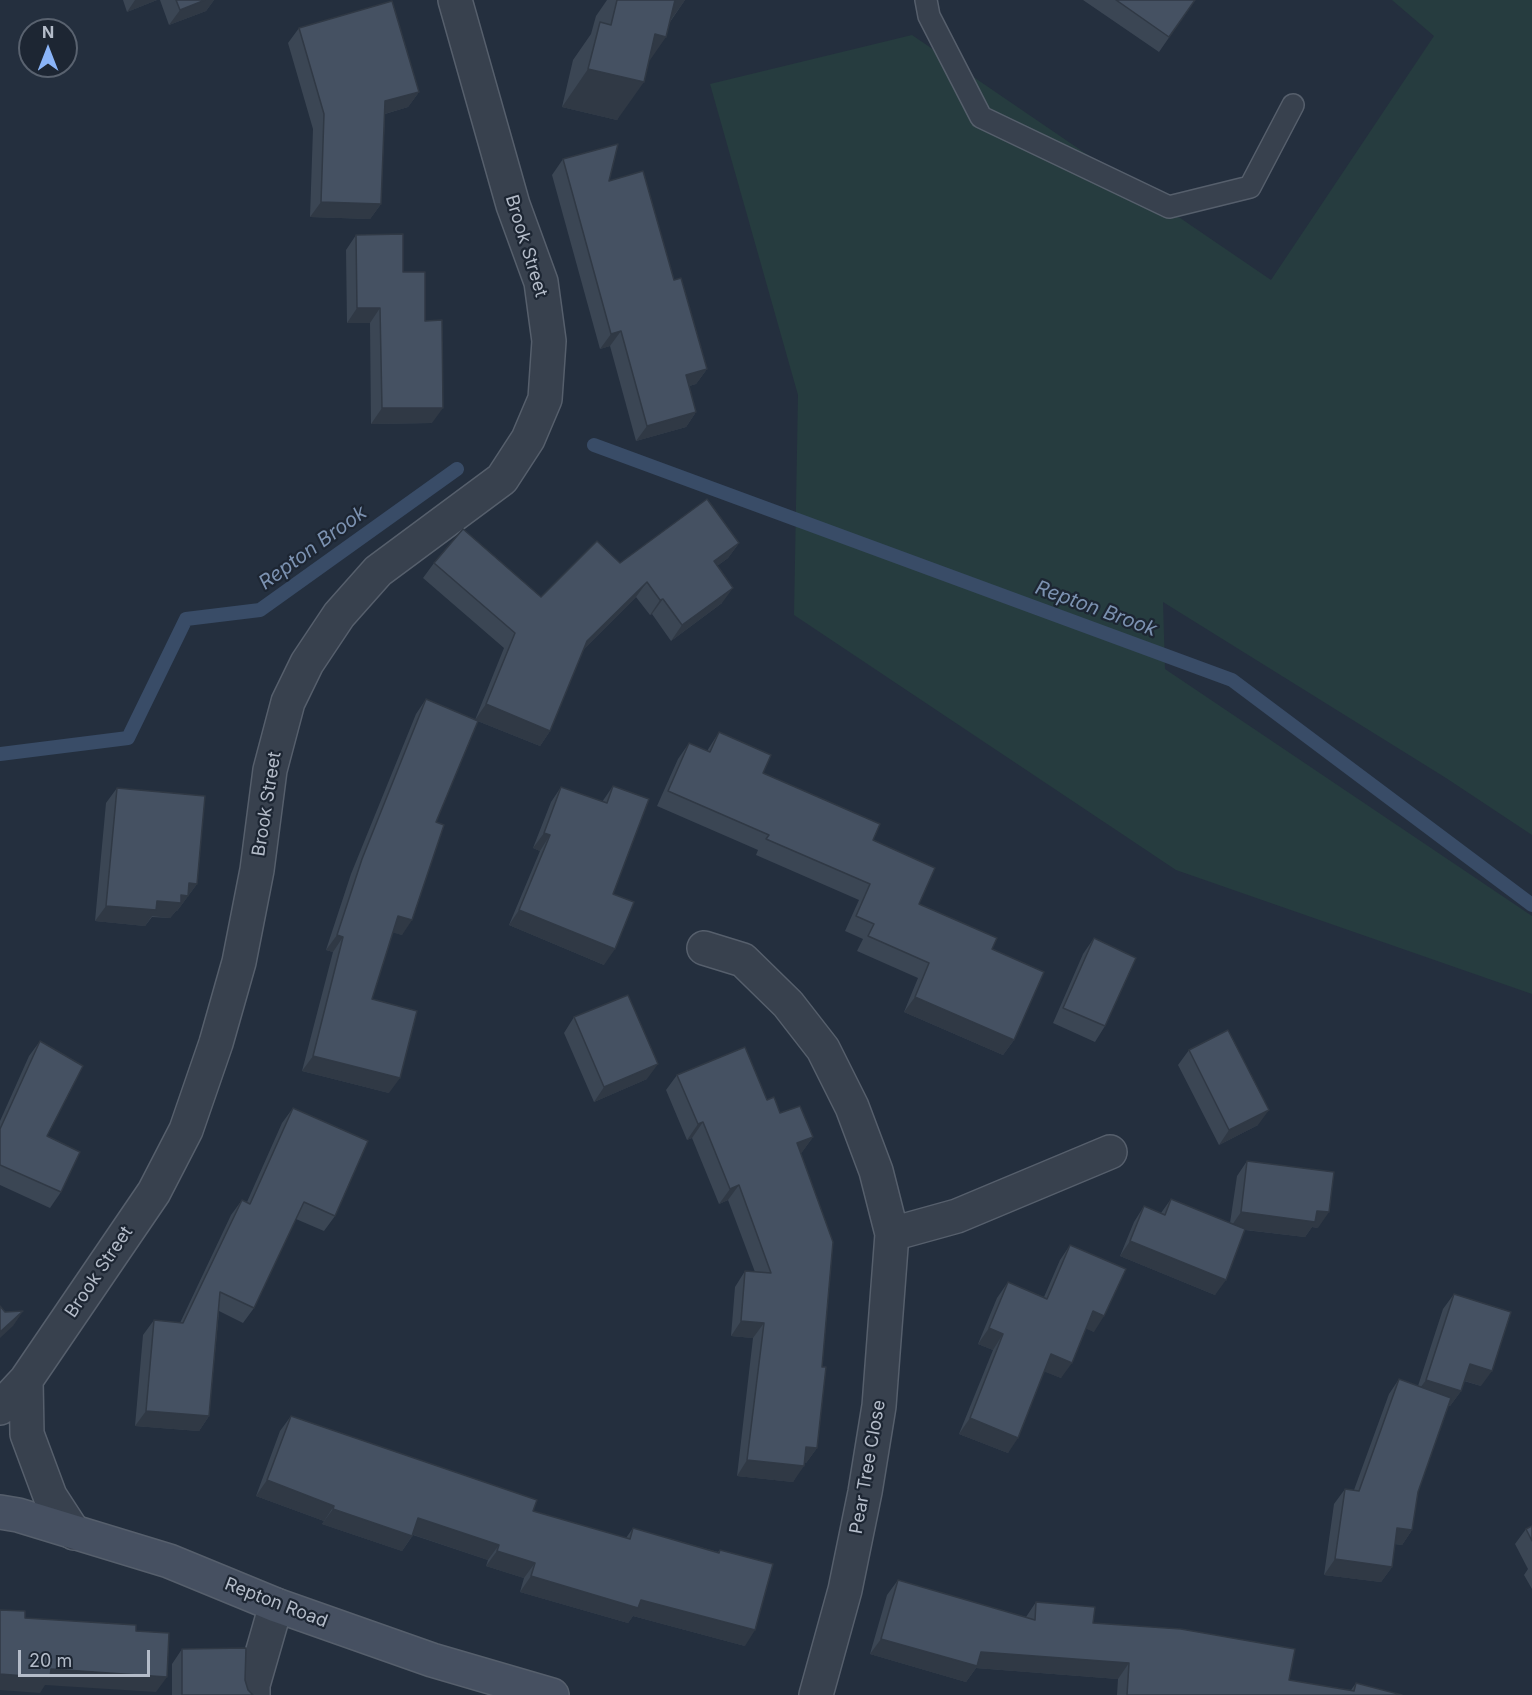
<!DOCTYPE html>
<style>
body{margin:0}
#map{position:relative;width:1532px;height:1695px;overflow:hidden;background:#242f3e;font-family:Inter,sans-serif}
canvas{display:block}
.north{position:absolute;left:18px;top:18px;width:60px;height:60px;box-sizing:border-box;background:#1d2633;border:2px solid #59626f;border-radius:50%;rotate:0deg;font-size:16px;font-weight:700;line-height:24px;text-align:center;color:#b4bcc9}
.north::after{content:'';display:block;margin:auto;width:21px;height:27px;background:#8ab4f8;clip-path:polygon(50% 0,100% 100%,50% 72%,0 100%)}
.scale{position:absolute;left:18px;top:1650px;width:132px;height:27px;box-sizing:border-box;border:3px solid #b4bcc9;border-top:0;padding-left:8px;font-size:18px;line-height:21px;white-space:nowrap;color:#b4bcc9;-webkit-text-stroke:4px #1d2633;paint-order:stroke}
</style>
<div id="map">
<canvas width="1532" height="1695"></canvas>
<div class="north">N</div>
<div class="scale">20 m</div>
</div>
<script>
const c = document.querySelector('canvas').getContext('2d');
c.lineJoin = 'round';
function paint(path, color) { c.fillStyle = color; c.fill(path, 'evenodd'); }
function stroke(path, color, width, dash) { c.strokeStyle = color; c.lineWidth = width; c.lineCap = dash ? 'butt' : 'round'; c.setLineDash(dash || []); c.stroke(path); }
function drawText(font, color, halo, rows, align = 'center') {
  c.font = font + ' Inter,sans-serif'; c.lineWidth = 4.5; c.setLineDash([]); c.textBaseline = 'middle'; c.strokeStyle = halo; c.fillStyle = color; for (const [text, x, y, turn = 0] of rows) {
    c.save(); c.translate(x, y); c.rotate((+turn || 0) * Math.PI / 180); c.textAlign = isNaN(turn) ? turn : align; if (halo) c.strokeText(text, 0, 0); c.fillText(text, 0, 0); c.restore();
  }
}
paint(new Path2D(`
 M 1392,0 L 1532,0 L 1532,835 L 1446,778 L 1163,602 L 1165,669 L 1532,916 L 1532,994 L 1176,870 L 794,615 L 798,395 L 710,84 L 912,35 L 1271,280 L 1434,36 Z`), '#263c3f');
stroke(new Path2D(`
 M 594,445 L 1232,680 L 1532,905
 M 0,754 L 128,738 L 186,619 L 260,610 L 457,469`), '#394c67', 14);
const lane = new Path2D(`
 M 926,0 L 929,16 L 981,117 L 1169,207 L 1250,187 L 1293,105`);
const street = new Path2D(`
 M 704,948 L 743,960 L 788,1004 L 823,1049 L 852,1107 L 876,1171 L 892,1234 L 879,1406 L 865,1492 L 845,1590 L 816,1695
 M 892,1234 L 957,1216 L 1110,1152
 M 26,1380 L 27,1434 L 50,1496 L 74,1533
 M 0,1408 L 26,1380 L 154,1192 L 186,1130 L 216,1043 L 239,962 L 257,870 L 270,770 L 288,702 L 307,663 L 339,615 L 378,571 L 502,479 L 528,439 L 545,399 L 549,341 L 541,282 L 513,205 L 455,0
 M 253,1695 L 253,1685 L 276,1605`);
const secondary = new Path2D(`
 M 0,1512 L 18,1515 L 169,1561 L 276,1605 L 432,1660 L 552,1695`);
stroke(lane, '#565f6c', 24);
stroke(street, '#565f6c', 36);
stroke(secondary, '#565f6c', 36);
stroke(lane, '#38414e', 21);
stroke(street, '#38414e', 33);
stroke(secondary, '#465061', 33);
paint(new Path2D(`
 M 123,0 L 157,0 L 127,12 Z
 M 160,0 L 214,0 L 206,11 L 169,25 Z
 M 607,0 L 685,0 L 670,22 L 617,120 L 562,107 L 573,60 L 591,34 L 596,16 Z
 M 1083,0 L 1195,0 L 1159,52 Z
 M 299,28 L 419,92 L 408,107 L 385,114 L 381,204 L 370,219 L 310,217 L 313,129 L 288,43 Z
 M 563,159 L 609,181 L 674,280 L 707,369 L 696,384 L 689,386 L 696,412 L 686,427 L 636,441 L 610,346 L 600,349 L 552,175 Z
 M 356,235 L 403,272 L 425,321 L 432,423 L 371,424 L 370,323 L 347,323 L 346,250 Z
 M 739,543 L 728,558 L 717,566 L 722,603 L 671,641 L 652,614 L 650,615 L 636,597 L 584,649 L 550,731 L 540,746 L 475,720 L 504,648 L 423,578 L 434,563 L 541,597 L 620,563 Z
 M 426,699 L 436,822 L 402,935 L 393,932 L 372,999 L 389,1093 L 302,1071 L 333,952 L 326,950 L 351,874 L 416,714 Z
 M 719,732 L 763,773 L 873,840 L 919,904 L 992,949 L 1014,1040 L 1003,1055 L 904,1012 L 918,978 L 857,951 L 863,939 L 845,931 L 859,900 L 756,855 L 758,850 L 657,806 L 678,759 L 689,743 L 707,751 Z
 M 613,786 L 613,894 L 604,965 L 509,925 L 540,851 L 533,848 L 551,802 L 561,787 L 602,802 Z
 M 117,788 L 197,884 L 177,911 L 176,911 L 170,918 L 152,917 L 145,926 L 95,921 L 106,803 Z
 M 1094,938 L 1105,1026 L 1095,1042 L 1053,1023 L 1083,954 Z
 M 574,1017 L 647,1079 L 594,1102 L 564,1033 Z
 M 40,1041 L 47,1136 L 61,1192 L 50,1208 L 0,1185 L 0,1121 L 29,1056 Z
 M 1189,1050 L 1258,1125 L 1219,1145 L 1178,1065 Z
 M 677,1075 L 767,1100 L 780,1113 L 813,1137 L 802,1152 L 801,1153 L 822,1367 L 817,1448 L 806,1463 L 804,1463 L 793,1482 L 737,1476 L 753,1338 L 731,1336 L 735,1287 L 745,1271 L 755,1272 L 728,1200 L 719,1204 L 692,1138 L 687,1140 L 666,1090 Z
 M 293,1108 L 335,1216 L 324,1231 L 296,1219 L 254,1308 L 243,1323 L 219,1311 L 209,1416 L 199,1431 L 135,1426 L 143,1335 L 154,1320 L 180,1323 L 231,1215 L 242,1200 L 247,1202 L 282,1123 Z
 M 1247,1161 L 1318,1228 L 1312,1227 L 1305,1237 L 1245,1230 L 1215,1295 L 1120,1256 L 1134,1222 L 1144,1206 L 1161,1213 L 1171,1199 L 1230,1223 L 1237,1176 Z
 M 1070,1245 L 1094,1332 L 1086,1328 L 1061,1378 L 1044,1371 L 1008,1453 L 959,1434 L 993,1350 L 978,1344 L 997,1298 L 1008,1282 L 1044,1297 L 1060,1260 Z
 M 1454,1294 L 1481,1386 L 1464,1381 L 1461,1391 L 1450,1406 L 1448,1406 L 1418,1492 L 1412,1530 L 1402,1545 L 1395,1544 L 1392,1567 L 1381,1582 L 1324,1575 L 1334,1504 L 1345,1489 L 1354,1490 L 1389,1394 L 1399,1379 L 1418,1386 L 1443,1309 Z
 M 291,1416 L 533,1511 L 626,1538 L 633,1528 L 718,1552 L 720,1550 L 745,1646 L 633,1616 L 628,1623 L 520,1592 L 524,1578 L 486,1566 L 488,1560 L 413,1535 L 402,1551 L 322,1524 L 324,1521 L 256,1496 L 280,1431 Z
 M 1532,1526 L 1532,1589 L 1524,1575 L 1528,1569 L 1515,1544 L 1526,1529 Z
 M 898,1580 L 1026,1617 L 1036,1602 L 1093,1623 L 1289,1680 L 1351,1690 L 1356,1683 L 1402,1695 L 1117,1695 L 1118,1679 L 976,1668 L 966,1682 L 870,1654 L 887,1595 Z
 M 182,1649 L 245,1680 L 248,1690 L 253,1695 L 172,1695 L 172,1664 Z`), '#3b4654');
paint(new Path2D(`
 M 135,0 L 157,0 L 127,12 Z
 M 205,0 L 214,0 L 206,11 L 169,25 L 180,10 Z
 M 670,0 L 685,0 L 663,31 Z
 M 655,34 L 666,37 L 639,76 Z
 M 588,69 L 644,82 L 617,120 L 562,107 Z
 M 419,92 L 408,107 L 374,117 L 385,101 Z
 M 321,202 L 381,204 L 370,219 L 310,217 Z
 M 357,308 L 380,308 L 370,323 L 347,323 Z
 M 621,331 L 610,346 L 600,349 L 611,334 Z
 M 707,369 L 696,384 L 676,390 L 686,375 Z
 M 382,408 L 443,408 L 432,423 L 371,424 Z
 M 696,412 L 686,427 L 636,441 L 647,426 Z
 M 739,543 L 728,558 L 703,576 L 714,561 Z
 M 647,582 L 636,597 L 577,656 L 587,641 Z
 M 733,588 L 722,603 L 671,641 L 682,625 Z
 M 663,599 L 652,614 L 650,615 L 660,600 Z
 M 486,704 L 550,731 L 540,746 L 475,720 Z
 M 544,833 L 550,835 L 540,851 L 533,848 Z
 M 189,883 L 197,884 L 177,911 L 176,911 L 170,918 L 152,916 L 145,926 L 95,921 L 106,906 L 157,901 Z
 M 519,910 L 615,949 L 604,965 L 509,925 Z
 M 398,916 L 412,920 L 402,935 L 387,931 Z
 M 337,935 L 343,937 L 333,952 L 326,950 Z
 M 915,997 L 1014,1040 L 1003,1055 L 904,1012 Z
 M 313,1056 L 400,1078 L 389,1093 L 302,1071 Z
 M 658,1064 L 647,1079 L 594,1102 L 604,1087 Z
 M 1269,1110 L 1258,1125 L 1219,1145 L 1229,1130 Z
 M 703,1122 L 692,1138 L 687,1140 L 698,1124 Z
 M 813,1137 L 802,1152 L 787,1159 L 797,1143 Z
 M 739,1185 L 728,1200 L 719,1204 L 730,1189 Z
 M 1317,1211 L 1329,1212 L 1318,1228 L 1312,1227 L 1305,1237 L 1230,1228 L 1241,1212 Z
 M 1130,1241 L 1226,1280 L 1215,1295 L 1120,1256 Z
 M 23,1311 L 13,1326 L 0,1338 L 0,1332 Z
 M 1093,1311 L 1104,1316 L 1094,1332 L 1082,1327 Z
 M 741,1321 L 764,1323 L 753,1338 L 731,1336 Z
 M 989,1328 L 1003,1334 L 993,1350 L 978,1344 Z
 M 1051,1354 L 1072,1363 L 1061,1378 L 1040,1370 Z
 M 1470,1364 L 1492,1371 L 1481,1386 L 1459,1379 Z
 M 1426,1380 L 1461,1391 L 1450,1406 L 1415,1395 Z
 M 146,1411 L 209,1416 L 199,1431 L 135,1426 Z
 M 970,1418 L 1018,1438 L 1008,1453 L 959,1434 Z
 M 806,1447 L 817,1448 L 806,1463 L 796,1462 Z
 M 747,1460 L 804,1466 L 793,1482 L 737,1476 Z
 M 267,1480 L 334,1506 L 324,1521 L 256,1496 Z
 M 333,1509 L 412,1536 L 402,1551 L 322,1524 Z
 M 418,1518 L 499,1545 L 488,1560 L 408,1533 Z
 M 1397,1528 L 1412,1530 L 1402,1545 L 1387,1543 Z
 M 497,1551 L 535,1563 L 524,1578 L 486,1566 Z
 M 1335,1559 L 1392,1567 L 1381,1582 L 1324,1575 Z
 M 531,1576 L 641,1600 L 755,1630 L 745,1646 L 633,1616 L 628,1623 L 520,1592 Z
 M 881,1639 L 1129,1663 L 1118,1679 L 976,1668 L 966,1682 L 870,1654 Z
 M 51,1669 L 167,1677 L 156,1692 L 45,1685 L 40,1693 L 0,1690 L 0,1674 Z`), '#303945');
const building = new Path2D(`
 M 176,0 L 205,0 L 180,10 Z
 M 617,0 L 675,0 L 666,37 L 655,34 L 644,82 L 588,69 L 600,22 L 611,25 Z
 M 1116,0 L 1195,0 L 1169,37 Z
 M 392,1 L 419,92 L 385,101 L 381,204 L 321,202 L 324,114 L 299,28 Z
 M 618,144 L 609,181 L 643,171 L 674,280 L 681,278 L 707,369 L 686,375 L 696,412 L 647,426 L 621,331 L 611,334 L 563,159 Z
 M 403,234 L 403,272 L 425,272 L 425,321 L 442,320 L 443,408 L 382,408 L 380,308 L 357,308 L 356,235 Z
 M 707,499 L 739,543 L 714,561 L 733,588 L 682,625 L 663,599 L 660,600 L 647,582 L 587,641 L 550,731 L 486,704 L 515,633 L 434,563 L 463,529 L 541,597 L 597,541 L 620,563 Z
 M 426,699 L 478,721 L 436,822 L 444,825 L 412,920 L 398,916 L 372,999 L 417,1011 L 400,1078 L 313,1056 L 343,937 L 337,935 L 362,859 Z
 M 719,732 L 771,755 L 763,773 L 880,824 L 873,840 L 935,868 L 919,904 L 997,938 L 992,949 L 1044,972 L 1014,1040 L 915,997 L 929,963 L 868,936 L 874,924 L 856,916 L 870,884 L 766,839 L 769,835 L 668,791 L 689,743 L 710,752 Z
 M 613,786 L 649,799 L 613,894 L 634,902 L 615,949 L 519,910 L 550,835 L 544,833 L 561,787 L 607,803 Z
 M 117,788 L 205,796 L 197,884 L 189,883 L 188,896 L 181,895 L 181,903 L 157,901 L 156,910 L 106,906 Z
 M 1094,938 L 1136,958 L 1105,1026 L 1063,1008 Z
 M 628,995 L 658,1064 L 604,1087 L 574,1017 Z
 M 1228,1030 L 1269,1110 L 1229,1130 L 1189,1050 Z
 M 40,1041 L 83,1066 L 47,1136 L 80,1152 L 61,1192 L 0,1165 L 0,1129 Z
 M 745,1047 L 767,1100 L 774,1097 L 780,1113 L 800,1106 L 813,1137 L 797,1143 L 833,1242 L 822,1367 L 826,1367 L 817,1448 L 806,1447 L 804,1466 L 747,1460 L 764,1323 L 741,1321 L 745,1271 L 771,1273 L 739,1185 L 730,1189 L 703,1122 L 698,1124 L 677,1075 Z
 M 293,1108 L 368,1141 L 335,1216 L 304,1202 L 254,1308 L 220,1292 L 209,1416 L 146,1411 L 154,1320 L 183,1323 L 242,1200 L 250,1204 Z
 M 1247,1161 L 1334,1172 L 1329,1212 L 1317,1211 L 1315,1222 L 1241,1212 Z
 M 1171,1199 L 1245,1229 L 1226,1280 L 1130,1241 L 1144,1206 L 1165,1215 Z
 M 1070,1245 L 1126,1269 L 1104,1316 L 1093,1311 L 1072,1363 L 1051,1354 L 1018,1438 L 970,1418 L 1003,1334 L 989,1328 L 1008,1282 L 1047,1299 Z
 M 1454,1294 L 1511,1312 L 1492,1371 L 1470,1364 L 1461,1391 L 1426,1380 Z
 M 0,1306 L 5,1312 L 23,1311 L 0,1332 Z
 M 1399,1379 L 1451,1398 L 1418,1492 L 1412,1530 L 1397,1528 L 1392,1567 L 1335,1559 L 1345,1489 L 1359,1491 Z
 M 291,1416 L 537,1500 L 533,1511 L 630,1539 L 633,1528 L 719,1553 L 720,1550 L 773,1564 L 755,1630 L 641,1600 L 638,1608 L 531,1576 L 535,1563 L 497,1551 L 499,1545 L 418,1518 L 412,1536 L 333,1509 L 334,1506 L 267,1480 Z
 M 1532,1526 L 1532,1541 L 1526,1529 Z
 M 898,1580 L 1035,1620 L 1036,1602 L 1095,1607 L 1093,1623 L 1181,1629 L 1295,1649 L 1289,1680 L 1354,1691 L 1356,1683 L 1402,1695 L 1127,1695 L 1129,1663 L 981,1652 L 977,1666 L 881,1639 Z
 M 0,1610 L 25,1611 L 25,1618 L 136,1625 L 136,1631 L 169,1633 L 167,1677 L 51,1669 L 50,1678 L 0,1674 Z
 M 246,1648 L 245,1680 L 248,1690 L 253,1695 L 182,1695 L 182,1649 Z`);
paint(building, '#455162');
stroke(building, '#303945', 1.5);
drawText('18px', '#b4bcc9', '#1d2633', [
 ["Brook Street",526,246,73],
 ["Brook Street",267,804,-81],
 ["Brook Street",99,1272,-56],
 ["Pear Tree Close",868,1467,-80],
 ["Repton Road",276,1603,21]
]);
drawText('italic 20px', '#7c92b1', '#1d2633', [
 ["Repton Brook",313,548,-36],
 ["Repton Brook",1096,609,20]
]);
</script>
